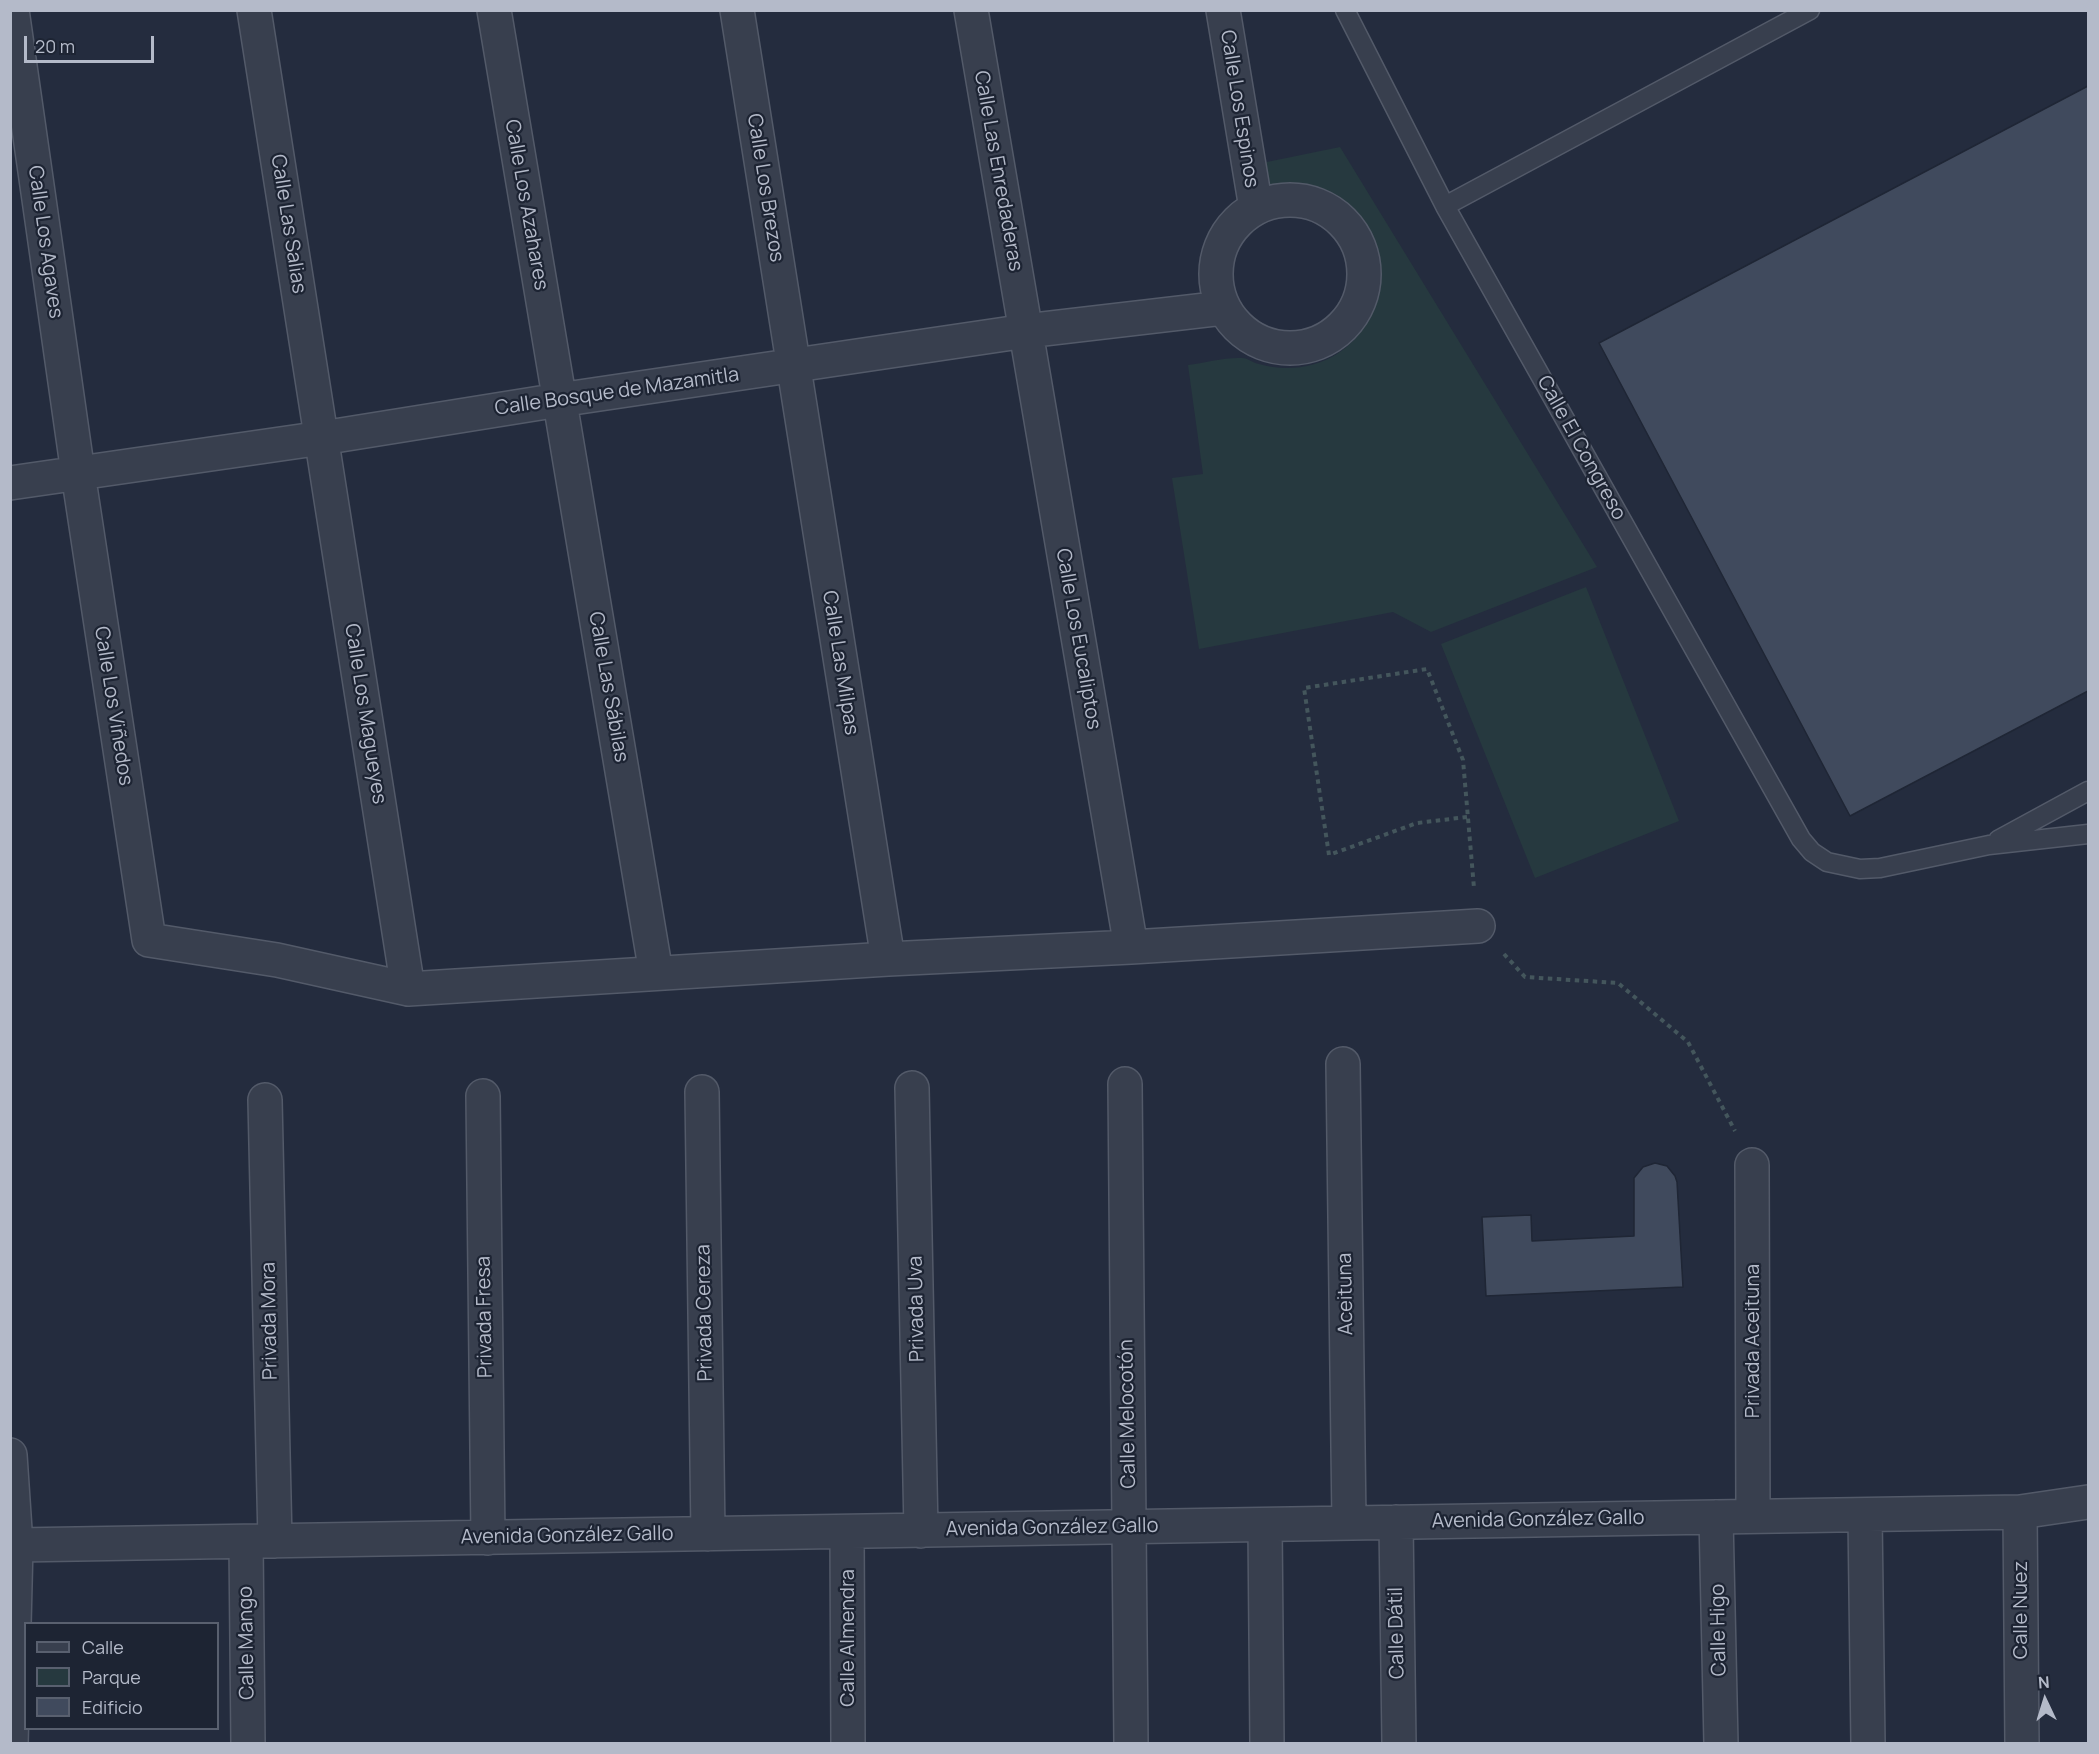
<!DOCTYPE html>
<meta charset="utf-8">
<style>
body{margin:0}
#map{position:relative;width:2099px;height:1754px;overflow:hidden;background:#242c3e;font-family:Manrope,sans-serif}
canvas{display:block}
.frame{position:absolute;inset:0;border:12px solid #b4bac9;pointer-events:none}
.legend{position:absolute;left:24px;top:1622px;width:195px;height:108px;box-sizing:border-box;background:#1d2433;border:2px solid #59606f;margin:0;padding:8px 10px;list-style:none;font-size:18px;color:#b4bac9}
.legend li{display:flex;align-items:center;gap:12px;height:30px}
.legend b{width:30px;border:2px solid #59606f}
.north{position:absolute;left:2015px;top:1670px;width:60px;height:60px;-webkit-text-stroke:4px #1d2433;paint-order:stroke;rotate:356deg;font-size:16px;font-weight:700;line-height:24px;text-align:center;color:#b4bac9}
.north::after{content:'';display:block;margin:auto;width:21px;height:27px;background:#b4bac9;clip-path:polygon(50% 0,100% 100%,50% 72%,0 100%)}
.scale{position:absolute;left:24px;top:36px;width:130px;height:27px;box-sizing:border-box;border:3px solid #b4bac9;border-top:0;padding-left:8px;font-size:18px;line-height:21px;white-space:nowrap;color:#b4bac9;-webkit-text-stroke:4px #1d2433;paint-order:stroke}
</style>
<div id="map">
<canvas width="2099" height="1754"></canvas>
<div class="frame"></div>
<ul class="legend">
<li><b style="height:8px;background:#383f4e"></b>Calle</li>
<li><b style="height:16px;background:#26393f"></b>Parque</li>
<li><b style="height:16px;background:#404a5d"></b>Edificio</li>
</ul>
<div class="north">N</div>
<div class="scale">20 m</div>
</div>
<script>
const c = document.querySelector('canvas').getContext('2d');
c.lineJoin = 'round';
function paint(path, color) { c.fillStyle = color; c.fill(path, 'evenodd'); }
function stroke(path, color, width, dash) { c.strokeStyle = color; c.lineWidth = width; c.lineCap = dash ? 'butt' : 'round'; c.setLineDash(dash || []); c.stroke(path); }
function drawText(font, color, halo, rows, align = 'center') {
  c.font = font + ' Manrope,sans-serif'; c.lineWidth = 4.5; c.setLineDash([]); c.textBaseline = 'middle'; c.strokeStyle = halo; c.fillStyle = color; for (const [text, x, y, turn = 0] of rows) {
    c.save(); c.translate(x, y); c.rotate((+turn || 0) * Math.PI / 180); c.textAlign = isNaN(turn) ? turn : align; if (halo) c.strokeText(text, 0, 0); c.fillText(text, 0, 0); c.restore();
  }
}
paint(new Path2D(`
 M 1340,147 L 1597,567 L 1431,632 L 1393,612 L 1199,649 L 1172,478 L 1203,474 L 1188,365 C 1204,363 1226,357 1242,358 C 1248,358 1253,363 1259,364 C 1285,372 1315,368 1337,354 C 1386,323 1394,252 1354,212 C 1349,208 1345,203 1340,200 C 1316,185 1293,183 1266,187 L 1262,163 Z
 M 1586,587 L 1679,821 L 1535,878 L 1441,644 Z`), '#26393f');
const building = new Path2D(`
 M 2088,86 L 2088,691 L 1850,816 L 1599,343 Z
 M 1655,1163 L 1667,1166 L 1675,1176 L 1677,1182 L 1683,1287 L 1486,1296 L 1482,1217 L 1531,1215 L 1532,1241 L 1634,1236 L 1634,1178 L 1643,1167 Z`);
paint(building, '#404a5d');
stroke(building, '#1f2635', 1.5);
const lane = new Path2D(`
 M 1345,10 L 1445,206 L 1801,839 L 1812,852 L 1827,862 L 1860,869 L 1880,868 L 1989,845 L 2088,834
 M 1445,206 L 1810,10
 M 1998,840 L 2088,791`);
const street = new Path2D(`
 M 12,10 L 78,473 L 149,940 L 277,960 L 408,989 L 888,959 L 1131,947 L 1478,926
 M 254,10 L 408,989
 M 494,10 L 656,973
 M 737,10 L 888,959
 M 971,10 L 1131,947
 M 1223,10 L 1256,208
 M1216 274a74 74 0 1 1 148 0a74 74 0 1 1-148 0Z
 M 10,483 L 322,438 L 559,400 L 1026,331 L 1223,308
 M 1343,1064 L 1349,1523
 M 1125,1084 L 1131,1744
 M 912,1088 L 921,1531
 M 702,1092 L 708,1534
 M 483,1096 L 488,1538
 M 265,1100 L 275,1541
 M 1752,1165 L 1753,1516
 M 10,1455 L 16,1545 L 11,1744
 M 2020,1512 L 2022,1744
 M 1865,1515 L 1868,1744
 M 1716,1517 L 1721,1744
 M 1396,1522 L 1399,1744
 M 1265,1525 L 1267,1744
 M 847,1532 L 848,1744
 M 246,1542 L 248,1744
 M 16,1545 L 2020,1512 L 2088,1502`);
stroke(lane, '#535a69', 21);
stroke(street, '#535a69', 36);
stroke(new Path2D(`
 M 1467,817 L 1417,823 L 1329,855 L 1304,688 L 1427,669 L 1463,760 L 1474,888
 M 1504,954 L 1525,977 L 1618,983 L 1688,1042 L 1735,1131`), '#44565c', 4, [4.5, 4.5]);
stroke(lane, '#383f4e', 18);
stroke(street, '#383f4e', 33);
drawText('20px', '#b4bac9', '#1d2433', [
 ["Calle Los Espinos",1239,109,81],
 ["Calle Las Enredaderas",998,171,80],
 ["Calle Los Brezos",765,188,81],
 ["Calle Los Azahares",526,205,80],
 ["Calle Las Salias",288,224,81],
 ["Calle Los Agaves",45,242,82],
 ["Calle Bosque de Mazamitla",617,392,-8],
 ["Calle El Congreso",1581,448,61],
 ["Calle Los Eucaliptos",1078,639,80],
 ["Calle Las Milpas",840,663,81],
 ["Calle Las Sábilas",608,687,80],
 ["Calle Los Viñedos",113,706,81],
 ["Calle Los Magueyes",365,714,81],
 ["Aceituna",1346,1294,-91],
 ["Privada Uva",917,1309,-91],
 ["Privada Cereza",705,1313,-91],
 ["Privada Fresa",485,1317,-91],
 ["Privada Mora",270,1321,-91],
 ["Privada Aceituna",1753,1341,-90],
 ["Calle Melocotón",1128,1414,-91],
 ["Avenida González Gallo",1538,1520,-1],
 ["Avenida González Gallo",1052,1528,-1],
 ["Avenida González Gallo",567,1536,-1],
 ["Calle Nuez",2021,1610,-90],
 ["Calle Higo",1719,1630,-91],
 ["Calle Dátil",1397,1633,-91],
 ["Calle Almendra",848,1638,-90],
 ["Calle Mango",247,1643,-91]
]);
</script>
